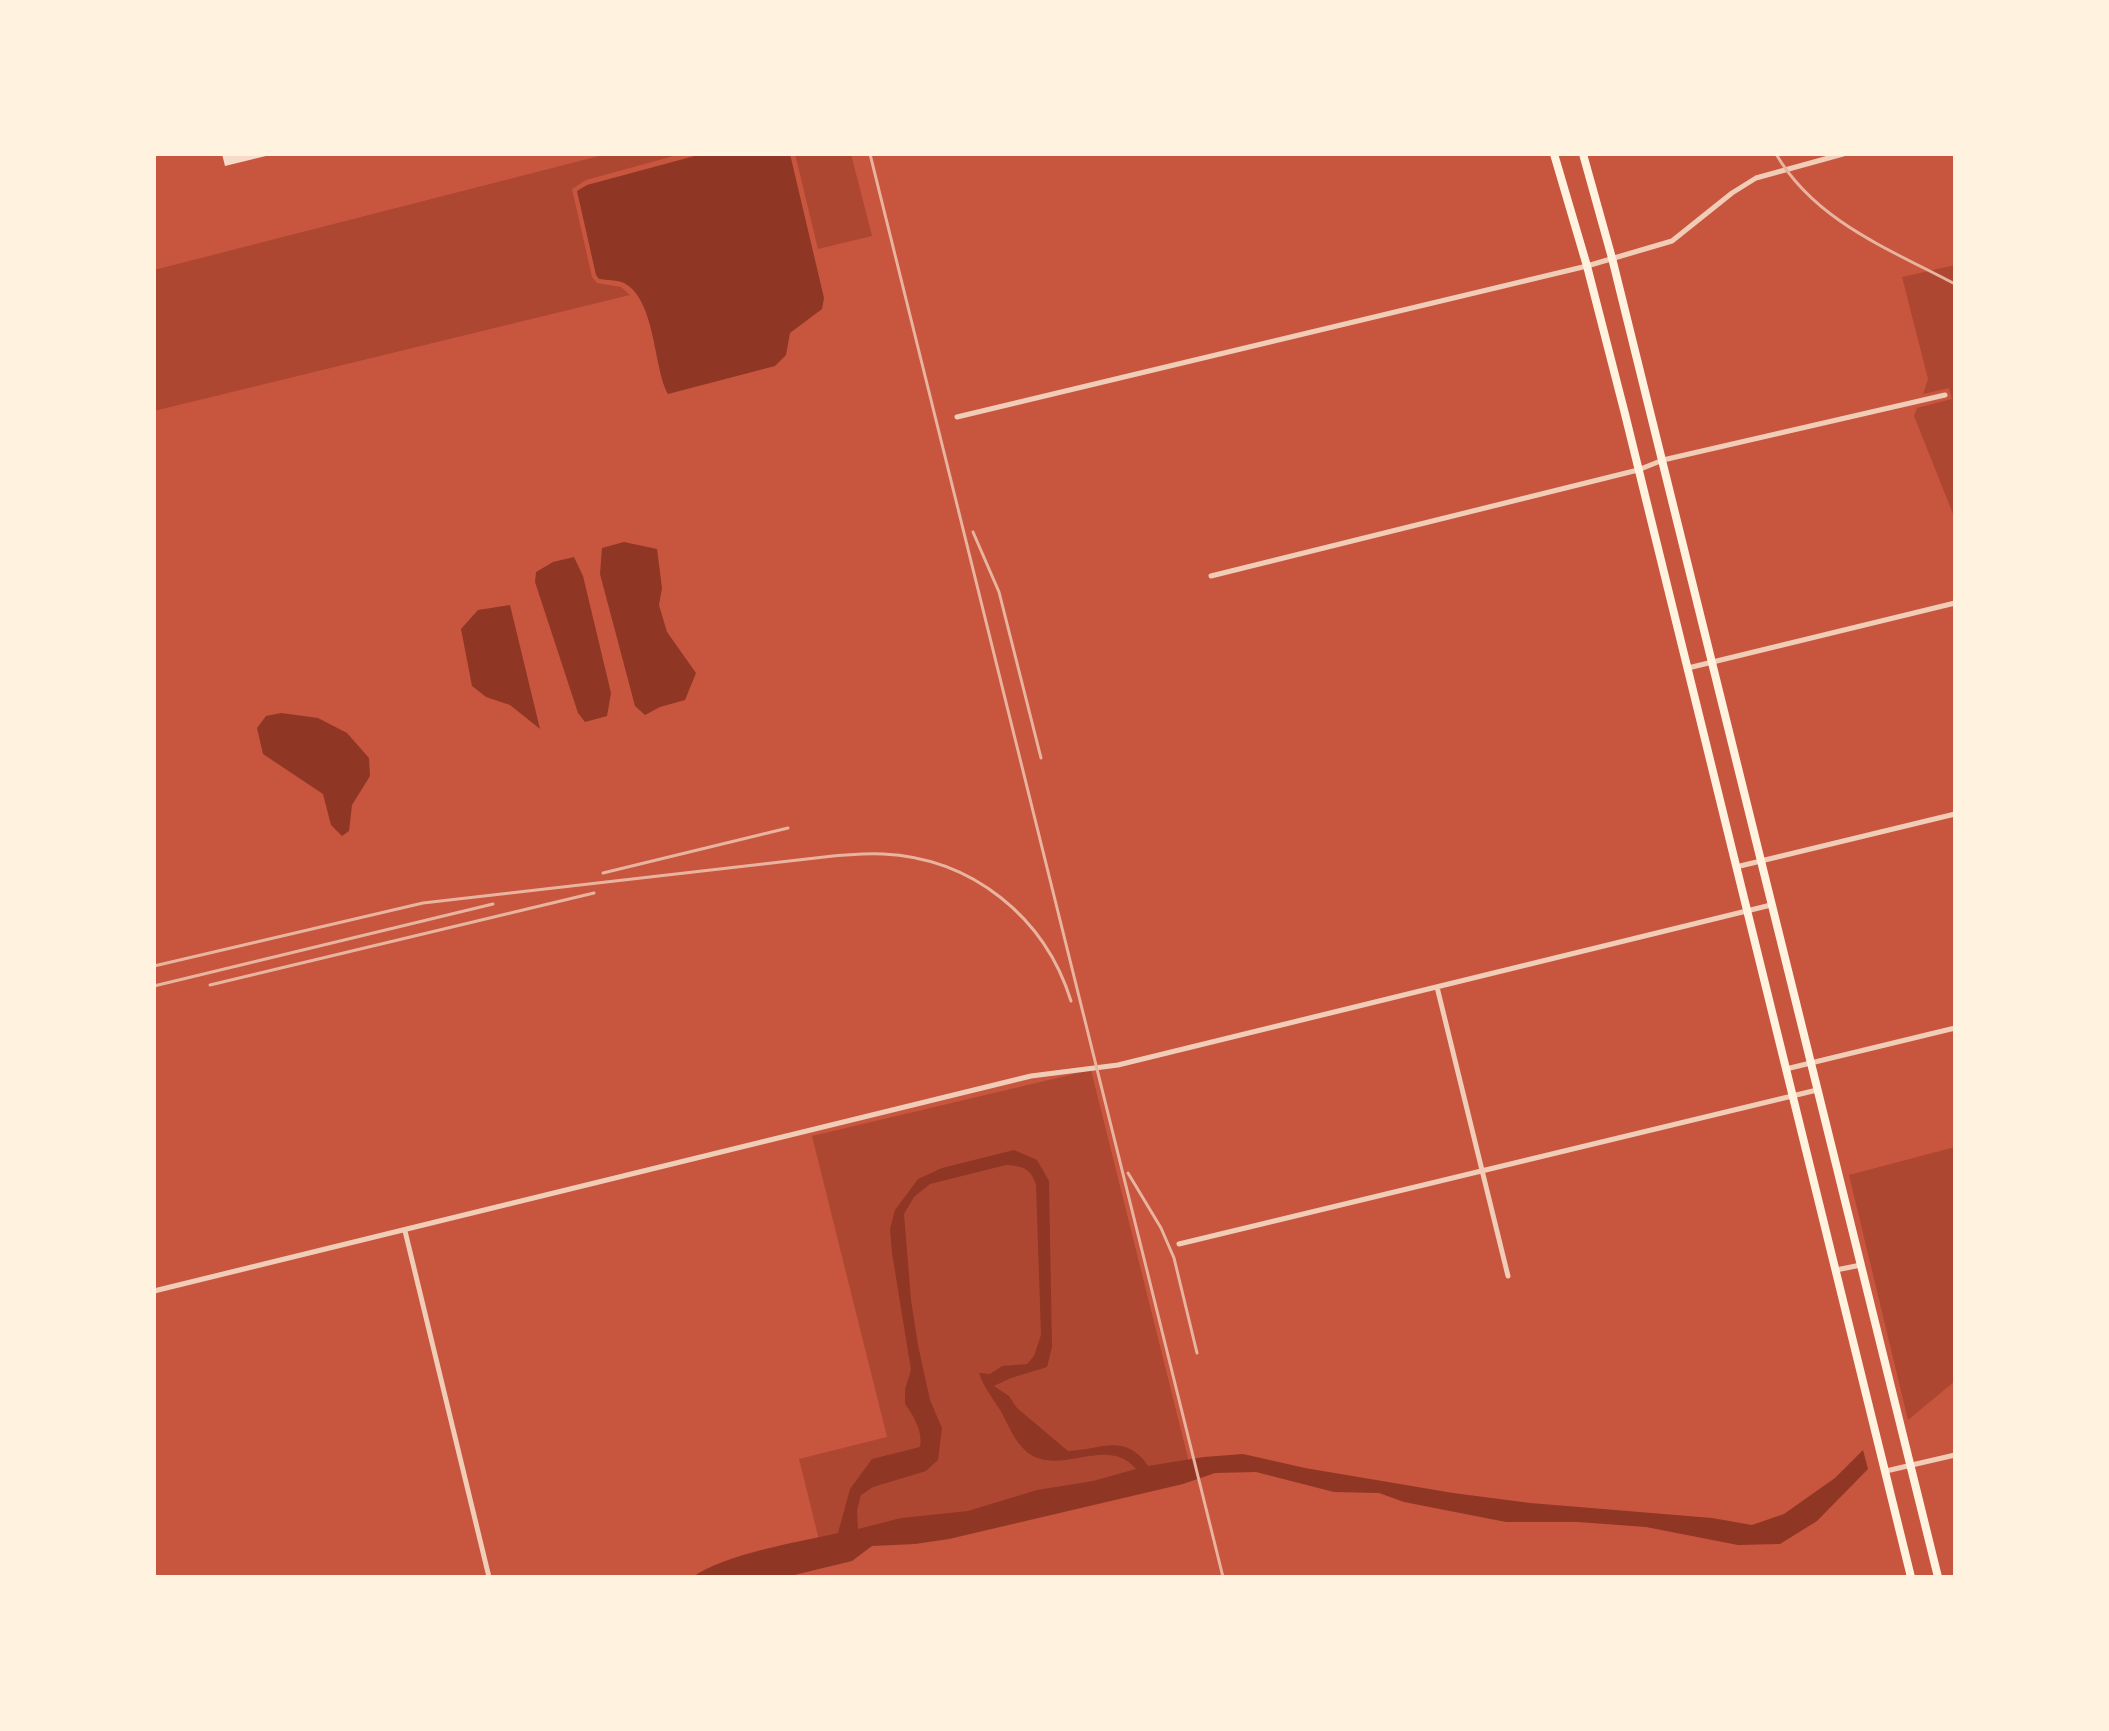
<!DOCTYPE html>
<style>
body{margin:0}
#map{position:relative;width:2109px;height:1731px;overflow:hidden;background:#c8553d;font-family:Raleway,sans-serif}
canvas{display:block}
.frame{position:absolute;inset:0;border:156px solid #fff3e0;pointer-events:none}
</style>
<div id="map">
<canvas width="2109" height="1731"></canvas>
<div class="frame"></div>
</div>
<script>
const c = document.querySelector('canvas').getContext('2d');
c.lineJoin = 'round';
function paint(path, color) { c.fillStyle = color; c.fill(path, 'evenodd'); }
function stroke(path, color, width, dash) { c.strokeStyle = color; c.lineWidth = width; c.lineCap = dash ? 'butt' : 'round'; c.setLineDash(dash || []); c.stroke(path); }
paint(new Path2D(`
 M 607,154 L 681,154 L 586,180 L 572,189 L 592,277 L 597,283 L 621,287 L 630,295 L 154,411 L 154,270 Z
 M 795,154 L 851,154 L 872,236 L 818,249 Z
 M 1955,265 L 1955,519 L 1914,416 L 1917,408 L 1952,399 L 1949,388 L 1923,394 L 1928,379 L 1902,277 Z
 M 1091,1070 L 1190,1466 L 823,1556 L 799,1459 L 887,1437 L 812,1136 Z
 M 1955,1147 L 1955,1381 L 1908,1420 L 1849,1175 Z`), '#ae4732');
paint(new Path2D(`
 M 702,154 L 790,154 L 824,298 L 822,309 L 790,333 L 786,355 L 775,366 L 668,394 C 653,367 656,300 624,283 C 617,280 607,280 599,279 L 596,275 L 577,191 L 587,185 Z
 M 624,542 L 657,549 L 662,588 L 659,605 L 667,632 L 696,673 L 685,700 L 660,707 L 645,715 L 635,706 L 600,574 L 602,548 Z
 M 574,557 L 583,576 L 611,693 L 607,716 L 585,722 L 578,713 L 535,582 L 536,572 L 553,562 Z
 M 510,605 L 540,729 L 510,705 L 486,697 L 472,686 L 461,629 L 478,610 Z
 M 281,713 L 318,718 L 347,733 L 369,758 L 370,776 L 352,805 L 349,831 L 342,836 L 331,825 L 323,794 L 263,754 L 257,728 L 266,716 Z
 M 1014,1150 L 1037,1160 L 1049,1181 L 1052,1347 L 1047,1367 L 1011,1378 L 994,1386 L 1009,1396 L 1017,1408 L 1068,1451 C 1101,1450 1125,1432 1148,1466 L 1204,1457 L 1243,1454 L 1305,1468 L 1453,1493 L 1530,1503 L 1712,1518 L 1752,1525 L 1784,1514 L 1835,1478 L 1863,1450 L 1868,1469 L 1817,1521 L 1780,1544 L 1738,1545 L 1646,1527 L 1578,1522 L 1506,1522 L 1404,1502 L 1379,1493 L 1334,1492 L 1256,1472 L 1215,1473 L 1183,1484 L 949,1539 L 915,1544 L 872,1546 L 852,1561 L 786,1577 L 693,1577 C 724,1554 799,1542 838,1533 L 850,1489 L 872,1459 L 920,1447 C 923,1432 914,1416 905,1404 L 905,1389 L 911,1370 L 892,1253 L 890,1229 L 895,1210 L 918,1179 L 942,1168 ZM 1006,1165 C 1022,1166 1031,1168 1036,1185 L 1041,1335 L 1034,1356 L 1027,1364 L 1002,1366 L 990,1374 L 979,1373 C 984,1388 992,1397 1000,1410 C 1008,1423 1014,1442 1027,1452 C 1061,1478 1106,1434 1136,1469 L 1093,1481 L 1037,1490 L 968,1511 L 901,1518 L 858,1529 L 857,1510 L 861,1495 L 873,1487 L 926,1471 L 938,1460 L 942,1428 L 930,1400 L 918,1345 L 911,1300 L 904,1214 L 914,1197 L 930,1184 Z`), '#8f3625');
paint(new Path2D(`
 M 222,154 L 270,154 L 270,155 L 225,166 Z`), '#f7dbc8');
stroke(new Path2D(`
 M 957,417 L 1587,266 L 1672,241 L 1732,193 L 1756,178 L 1843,154
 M 1211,576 L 1638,470 L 1663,460 L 1945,395
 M 1688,668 L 1955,603
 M 1736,867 L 1955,814
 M 1437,987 L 1508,1276
 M 1786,1069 L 1955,1028
 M 405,1231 L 489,1577
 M 1179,1244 L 1817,1090
 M 1836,1270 L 1861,1265
 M 154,1291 L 1031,1076 L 1118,1065 L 1771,905
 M 1886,1471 L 1955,1455`), '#f1ccb7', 5);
stroke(new Path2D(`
 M 1554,154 L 1587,266 L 1625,414 L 1911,1577
 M 1583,154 L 1612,258 L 1938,1577`), '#fff3e0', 8);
stroke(new Path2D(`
 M 870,154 L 1223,1577
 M 1776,154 C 1815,221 1889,249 1955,284
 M 973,532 L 999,592 L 1041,758
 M 603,873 L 788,828
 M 154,966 L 423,903 L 833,856 C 850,855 866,853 883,854 C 972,858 1045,917 1071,1001
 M 210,985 L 594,893
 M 154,986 L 493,904
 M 1128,1173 L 1161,1228 L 1174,1258 L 1197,1353`), '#e9b49f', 3);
</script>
